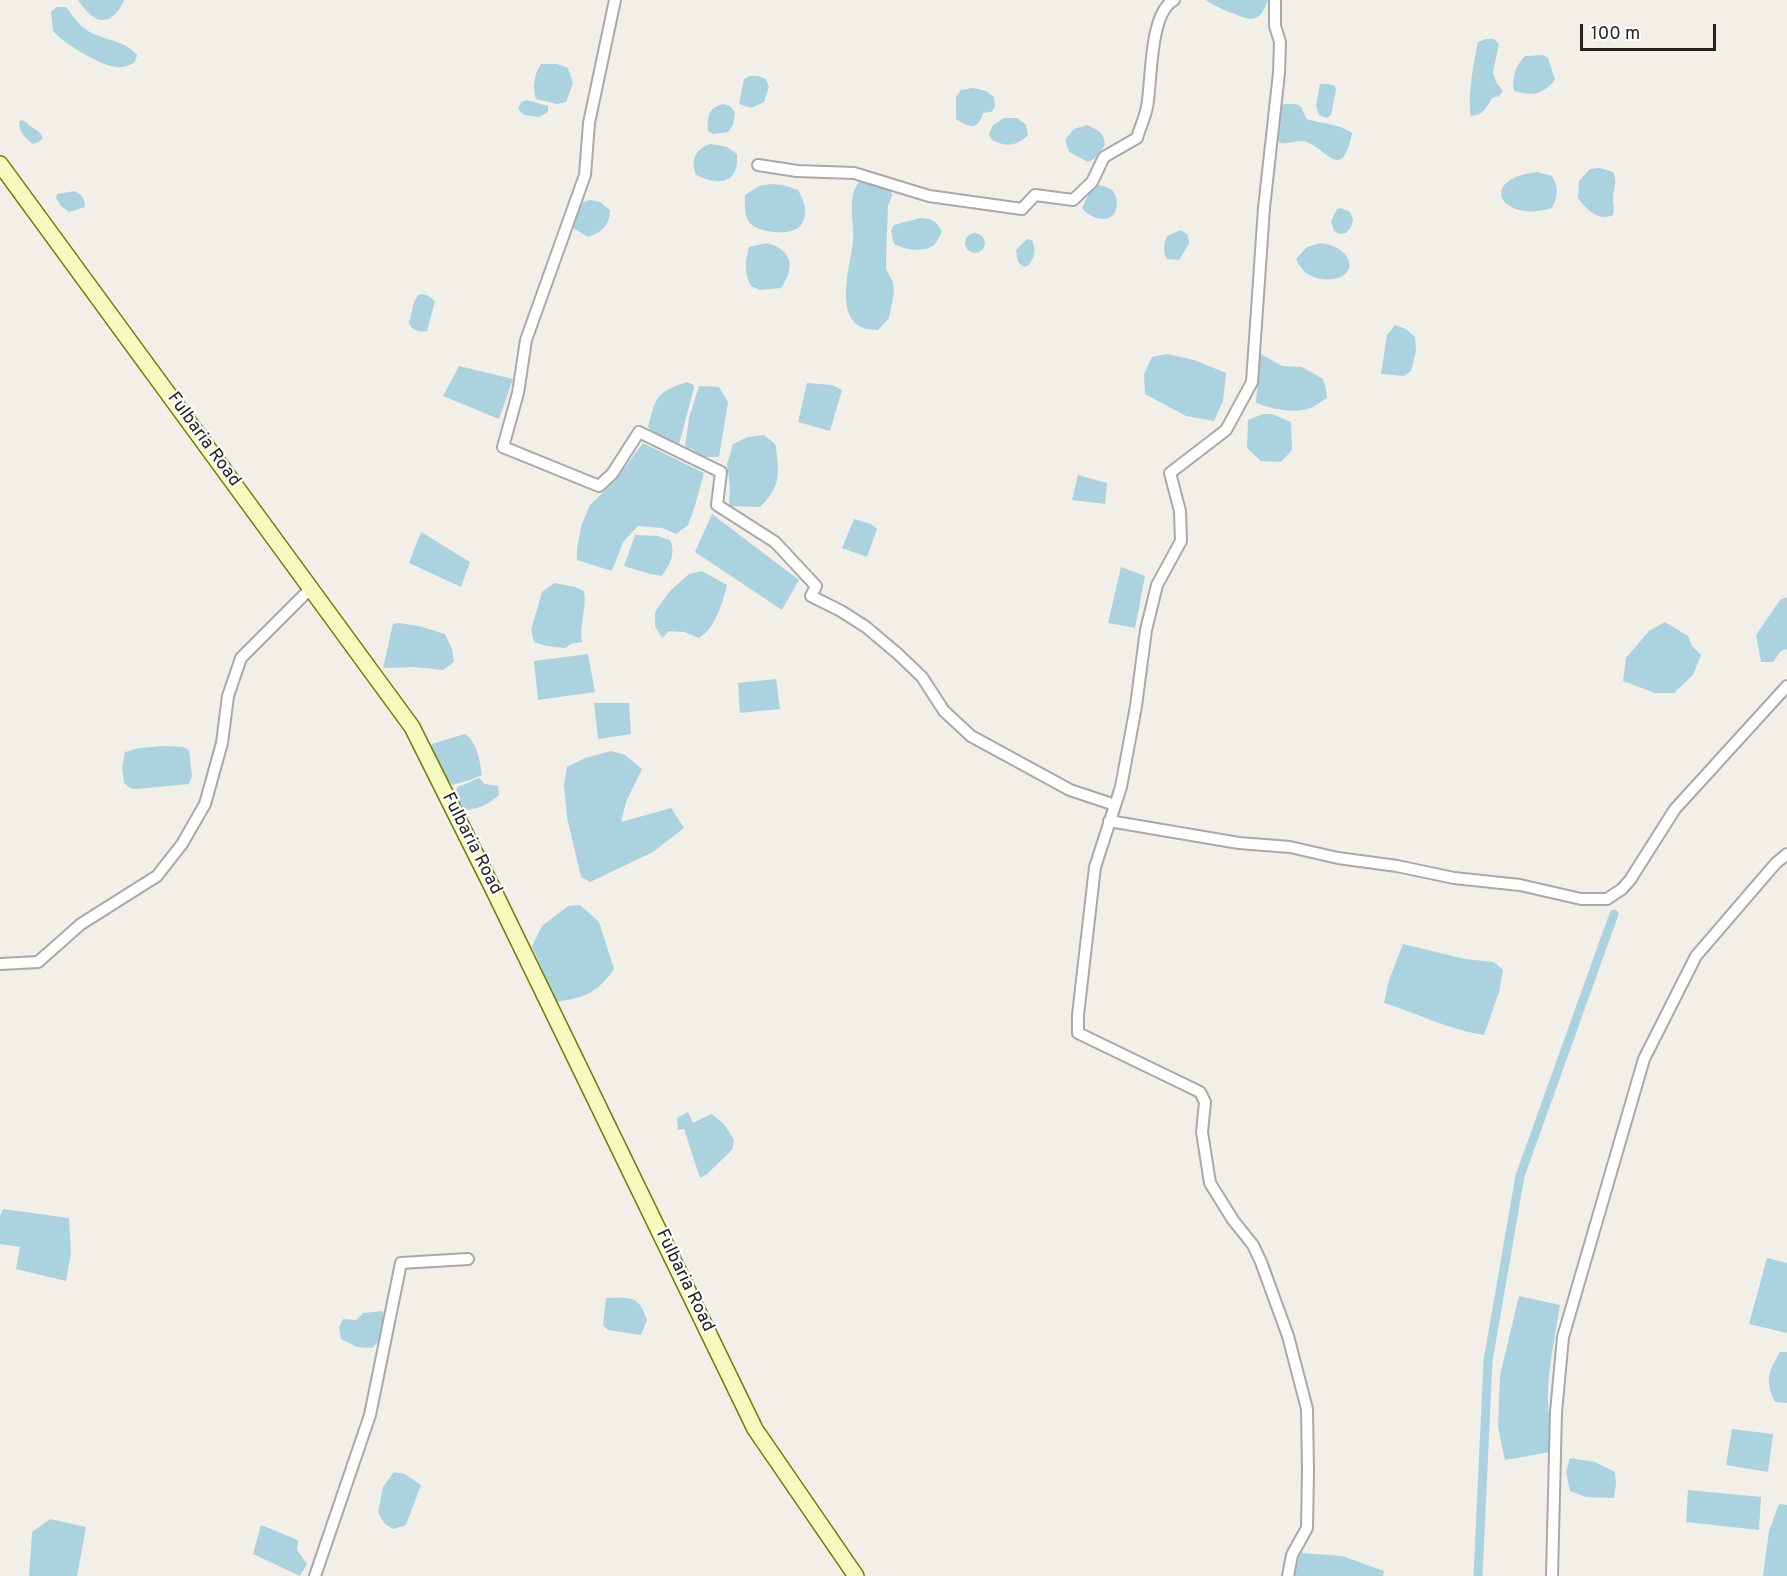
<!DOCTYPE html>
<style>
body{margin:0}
#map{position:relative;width:1787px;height:1576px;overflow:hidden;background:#f2efe9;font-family:Overpass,sans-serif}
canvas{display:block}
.scale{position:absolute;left:1580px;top:24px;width:136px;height:27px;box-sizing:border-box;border:3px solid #222;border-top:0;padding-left:8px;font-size:18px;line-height:21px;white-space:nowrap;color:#222;-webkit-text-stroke:4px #fff;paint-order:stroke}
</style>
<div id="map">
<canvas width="1787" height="1576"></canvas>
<div class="scale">100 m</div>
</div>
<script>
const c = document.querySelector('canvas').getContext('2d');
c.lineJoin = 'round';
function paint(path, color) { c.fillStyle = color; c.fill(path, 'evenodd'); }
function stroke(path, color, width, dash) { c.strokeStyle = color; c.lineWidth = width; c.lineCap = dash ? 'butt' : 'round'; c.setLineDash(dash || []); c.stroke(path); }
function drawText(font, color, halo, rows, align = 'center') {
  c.font = font + ' Overpass,sans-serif'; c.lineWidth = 4.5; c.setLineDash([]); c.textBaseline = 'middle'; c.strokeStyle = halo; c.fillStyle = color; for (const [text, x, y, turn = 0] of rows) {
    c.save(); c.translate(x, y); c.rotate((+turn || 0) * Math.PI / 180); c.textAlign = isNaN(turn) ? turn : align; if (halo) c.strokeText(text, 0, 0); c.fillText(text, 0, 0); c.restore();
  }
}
paint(new Path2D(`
 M 78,0 L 124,0 L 124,1 C 110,29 94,24 78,0 Z
 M 1206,0 L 1268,0 C 1260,24 1251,21 1232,13 C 1222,9 1214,6 1206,0 Z
 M 57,7 L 66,7 C 74,17 81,29 94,34 C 110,41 125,41 137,55 L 135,62 C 129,66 123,68 116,67 C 101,66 63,43 53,31 L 51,12 Z
 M 1486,39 L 1494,39 L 1499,44 L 1493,72 L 1496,82 L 1503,91 L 1499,96 L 1492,98 C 1487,107 1482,116 1471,116 C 1467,98 1474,61 1478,42 Z
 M 1543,55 L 1548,58 L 1555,80 C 1542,95 1533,96 1514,91 C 1511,79 1516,65 1525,56 Z
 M 541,64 L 557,64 L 568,68 L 573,83 L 566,102 L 557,104 L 536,99 C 532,88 534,74 541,64 Z
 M 750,76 L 758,76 L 766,79 L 769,87 L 764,102 L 751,108 L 739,104 L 744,79 Z
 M 1320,84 L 1329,84 L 1335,86 L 1336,90 L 1331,115 L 1327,118 L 1319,115 L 1316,106 Z
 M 973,88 L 986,91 L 994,97 L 995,107 L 991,112 L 983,113 C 978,131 970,128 956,119 L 956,97 L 961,90 Z
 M 527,100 L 548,106 L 548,112 L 539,117 L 524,115 L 518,109 L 521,102 Z
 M 723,104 L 730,106 L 735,113 L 733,125 L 728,132 L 713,134 L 708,131 C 707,117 708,108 723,104 Z
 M 1287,104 C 1305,104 1299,106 1307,119 C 1322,124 1338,123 1352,133 C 1341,187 1326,144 1302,141 C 1292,140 1283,148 1276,139 L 1280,105 Z
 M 1004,118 L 1017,118 L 1026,125 L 1028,135 C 1017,146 1005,148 991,139 L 989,134 L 993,125 Z
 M 22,120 L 26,122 C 31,129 39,128 43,138 L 39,142 L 33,144 C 25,138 19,132 19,122 Z
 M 1087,125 C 1099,131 1104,132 1105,145 L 1095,158 L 1088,162 L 1069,152 L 1065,140 L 1074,129 Z
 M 711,144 L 727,147 L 737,154 C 739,184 720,186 696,175 C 690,160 696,148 711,144 Z
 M 1600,168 L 1613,172 C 1618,184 1613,187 1613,199 C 1613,205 1615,209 1613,215 C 1598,222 1586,209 1578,198 L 1579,181 L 1590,169 Z
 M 1537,172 L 1552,176 C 1559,188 1558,196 1552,208 C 1501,224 1476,179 1537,172 Z
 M 869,181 L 891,189 L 892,196 L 888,206 L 886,261 L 886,269 L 893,282 L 894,293 L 889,318 L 878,330 C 829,331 850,269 853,242 C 855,223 846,198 859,182 Z
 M 770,184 L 783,185 L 798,190 C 804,201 809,213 801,225 C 793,237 757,233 749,222 C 744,215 745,203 745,195 L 759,186 Z
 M 1098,185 C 1103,186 1108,187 1112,190 C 1118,196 1119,211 1112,216 C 1103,223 1087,216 1082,208 L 1092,187 Z
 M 75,191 C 82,195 85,199 85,207 L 69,212 L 61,206 L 56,198 L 57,194 Z
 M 590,200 L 600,202 L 610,210 C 610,224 602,233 588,237 L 573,228 L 578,210 L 583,202 Z
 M 1341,208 L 1350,212 L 1353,219 L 1351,227 L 1346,233 L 1340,234 L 1334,231 L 1331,221 L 1337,209 Z
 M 920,218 C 931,218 937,221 942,232 C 940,235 937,242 934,245 C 924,253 905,250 894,244 L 891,231 L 894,225 Z
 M 1181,230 L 1188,235 L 1189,244 L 1179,260 L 1167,259 C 1162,251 1164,244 1167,236 Z
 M965 243a10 10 0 1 1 20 0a10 10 0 1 1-20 0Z
 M 1027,239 L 1032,240 C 1036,250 1035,256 1029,265 L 1024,267 L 1018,262 L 1016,250 Z
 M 767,243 C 793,250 795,268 781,288 L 760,290 L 751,286 C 744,273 745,261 749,247 Z
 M 1321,243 C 1359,248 1359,284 1321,279 C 1308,277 1301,270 1296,259 L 1307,247 Z
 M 422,294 L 427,295 L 435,301 L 427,331 C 420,333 411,330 409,323 L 414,302 L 418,295 Z
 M 1395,325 L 1406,329 L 1415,337 L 1416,351 L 1411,371 L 1404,376 L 1381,374 L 1387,335 Z
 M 1259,353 L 1282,366 L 1302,367 L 1323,379 L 1326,389 L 1327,398 C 1321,401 1315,407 1310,408 C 1294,414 1272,409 1256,403 C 1257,386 1261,370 1259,353 Z
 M 1167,354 L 1194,360 L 1226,373 L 1223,401 L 1214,421 L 1186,416 L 1145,394 L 1144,374 L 1152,357 Z
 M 459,366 L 513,379 L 499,419 L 443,396 Z
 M 687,382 L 694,385 L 694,388 L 678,448 L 659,439 L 648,427 C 656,397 656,392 687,382 Z
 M 807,383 L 832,385 L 842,390 L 830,431 L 798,422 Z
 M 699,386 L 719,387 L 728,402 L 719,457 L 702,457 L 692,449 L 685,447 L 689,418 Z
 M 1263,414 L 1272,414 L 1291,422 L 1292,450 L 1281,462 L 1261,461 L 1247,448 L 1248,420 Z
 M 764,435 L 775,444 L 776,447 C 779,474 781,487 760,507 L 729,506 L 730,486 L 727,464 L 733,444 L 748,437 Z
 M 643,443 L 704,473 L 694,509 L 688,525 L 676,534 L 662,528 L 638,526 L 623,542 L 612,571 L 577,560 L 577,547 L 582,524 L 590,505 L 614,482 Z
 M 1078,475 L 1107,483 L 1105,504 L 1072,500 Z
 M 712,514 L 799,580 L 782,610 L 695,552 Z
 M 854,519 L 871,524 L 877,529 L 867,557 L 842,548 Z
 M 421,532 L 470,562 L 461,587 L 409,563 Z
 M 635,535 L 658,536 L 670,540 C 676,554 670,564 662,576 L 650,574 L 624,566 Z
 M 1121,567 L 1145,576 L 1135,628 L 1108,623 Z
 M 702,571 L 727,585 C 723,602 715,629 699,638 L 684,632 L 669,631 L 662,638 L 655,626 L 655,612 L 670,591 L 689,574 Z
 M 554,583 L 575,587 L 584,591 C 587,609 579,624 582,642 L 571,644 L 565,648 L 547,646 L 534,642 L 531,630 L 542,592 Z
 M 1787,597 L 1787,649 L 1781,651 L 1773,662 L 1761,662 L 1756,635 L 1780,600 Z
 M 1665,622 L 1688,636 L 1692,646 L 1701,655 L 1693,675 L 1674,693 L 1655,693 L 1623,681 L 1626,658 L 1649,631 Z
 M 399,623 L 419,626 L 445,634 L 452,649 L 454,662 L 443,670 L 414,667 L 383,668 L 393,624 Z
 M 588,654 L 595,692 L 538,700 L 534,661 Z
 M 776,679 L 780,709 L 740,713 L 738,683 Z
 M 594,703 L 629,703 L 631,734 L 598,739 Z
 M 465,734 C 477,742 480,761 482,775 L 470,780 L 452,785 L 427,752 L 432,744 Z
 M 164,746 L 183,747 L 189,750 L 192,776 L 189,784 L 136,789 L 130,788 L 124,783 L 122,768 L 125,752 L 140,748 Z
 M 611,751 L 625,755 L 642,769 L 626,802 L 621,822 L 671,808 L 684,828 L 653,852 L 590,882 L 581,877 L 567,817 L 564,785 L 567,767 L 585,758 Z
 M 479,778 L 485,784 L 498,786 L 499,795 C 487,806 473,812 457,809 L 450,800 L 458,787 Z
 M 580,905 L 599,922 L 614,969 C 596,994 586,997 556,1002 L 532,946 L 542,926 L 568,906 Z
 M 1403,944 L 1465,959 L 1494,962 L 1503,970 L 1499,992 L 1484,1035 C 1449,1030 1417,1013 1384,1003 L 1389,980 Z
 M 688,1112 L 693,1123 L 711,1114 C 722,1120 728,1129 734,1140 L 732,1150 L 707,1174 L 700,1178 L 684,1129 L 678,1130 L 677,1118 Z
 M 3,1209 L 69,1218 L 71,1253 L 66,1281 L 16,1269 L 20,1247 L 0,1244 L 0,1216 Z
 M 1767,1258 L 1787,1263 L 1787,1333 L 1749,1324 Z
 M 1519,1296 L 1560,1305 C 1555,1338 1547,1372 1548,1405 C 1549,1421 1553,1436 1551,1452 L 1505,1460 L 1498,1427 L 1500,1375 Z
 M 606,1298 C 631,1298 638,1294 647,1320 L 641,1335 L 608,1330 L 603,1325 Z
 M 383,1311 C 384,1325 383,1339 372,1348 L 357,1347 L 341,1339 L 339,1328 L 343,1319 L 356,1320 L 363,1313 Z
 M 1780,1352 L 1787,1352 L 1787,1403 L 1775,1402 C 1765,1381 1768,1372 1780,1352 Z
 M 1732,1429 L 1773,1434 L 1768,1472 L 1726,1465 Z
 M 1570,1458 L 1595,1462 L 1615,1472 L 1616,1483 L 1614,1498 L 1586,1497 L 1570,1491 L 1566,1472 Z
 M 394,1472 L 405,1474 L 421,1485 L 406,1525 L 393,1529 L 384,1523 L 378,1512 L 383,1487 Z
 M 1688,1490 L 1761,1497 L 1759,1530 L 1686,1522 Z
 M 1779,1504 L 1787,1505 L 1787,1576 L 1763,1576 L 1769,1531 Z
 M 50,1519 L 86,1527 L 77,1576 L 29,1576 L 32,1532 Z
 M 261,1525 L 298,1540 L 297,1550 L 307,1564 L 300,1576 L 253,1554 Z
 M 1301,1553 L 1342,1556 L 1384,1571 L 1383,1576 L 1292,1576 Z`), '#aad3df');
stroke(new Path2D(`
 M 1478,1576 L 1488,1361 L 1520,1176 L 1614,914`), '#aad3df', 9);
const street = new Path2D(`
 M 615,0 L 589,123 L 585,175 L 526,340 L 518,393 L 503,447 L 599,486 L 612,474 L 639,432 L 721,472 L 717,505 L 775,542 L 816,586 L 811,596 L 841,611 L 866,627 L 898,654 L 922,677 L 944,711 L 971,736 L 1070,790 L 1115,805
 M 1275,0 L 1275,26 L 1280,42 L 1279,73 L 1264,208 L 1252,382 L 1226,430 L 1170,473 L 1180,511 L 1181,541 L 1157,585 L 1146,630 L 1136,706 L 1121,787 L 1095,867 L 1078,1015 L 1078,1033 L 1200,1092 L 1205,1102 L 1202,1132 L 1210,1183 L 1233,1220 L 1253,1245 L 1261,1262 L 1288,1336 L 1307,1409 L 1308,1471 L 1307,1528 L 1292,1555 L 1288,1576
 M 758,165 L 797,171 L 854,173 L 929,196 L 1022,209 L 1035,195 L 1073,200 L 1092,182 L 1104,157 L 1137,138 C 1140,128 1145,117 1147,107 C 1152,81 1149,13 1174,0
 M 1109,821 L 1239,843 L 1290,847 L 1338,858 L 1397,866 L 1454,878 L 1520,885 L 1581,899 L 1607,899 L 1622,889 L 1630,880 L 1675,809 L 1787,686
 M 0,964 L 38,962 L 81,924 L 157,876 L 182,844 L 205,804 L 222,743 L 228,696 L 241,658 L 311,588
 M 315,1576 L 370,1415 L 401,1263 L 468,1259
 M 1552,1576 L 1556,1412 L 1563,1337 L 1644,1059 L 1696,956 L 1776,863 L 1787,854`);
const secondary = new Path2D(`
 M 0,164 L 412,727 L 493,889 L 755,1429 L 856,1576`);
stroke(street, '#a9a9a9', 14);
stroke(secondary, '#707d05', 18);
stroke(street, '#fff', 10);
stroke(secondary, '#f7fabf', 15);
drawText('18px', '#222', '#fff', [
 ["Fulbaria Road",203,440,54],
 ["Fulbaria Road",471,844,63],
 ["Fulbaria Road",684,1281,64]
]);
</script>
